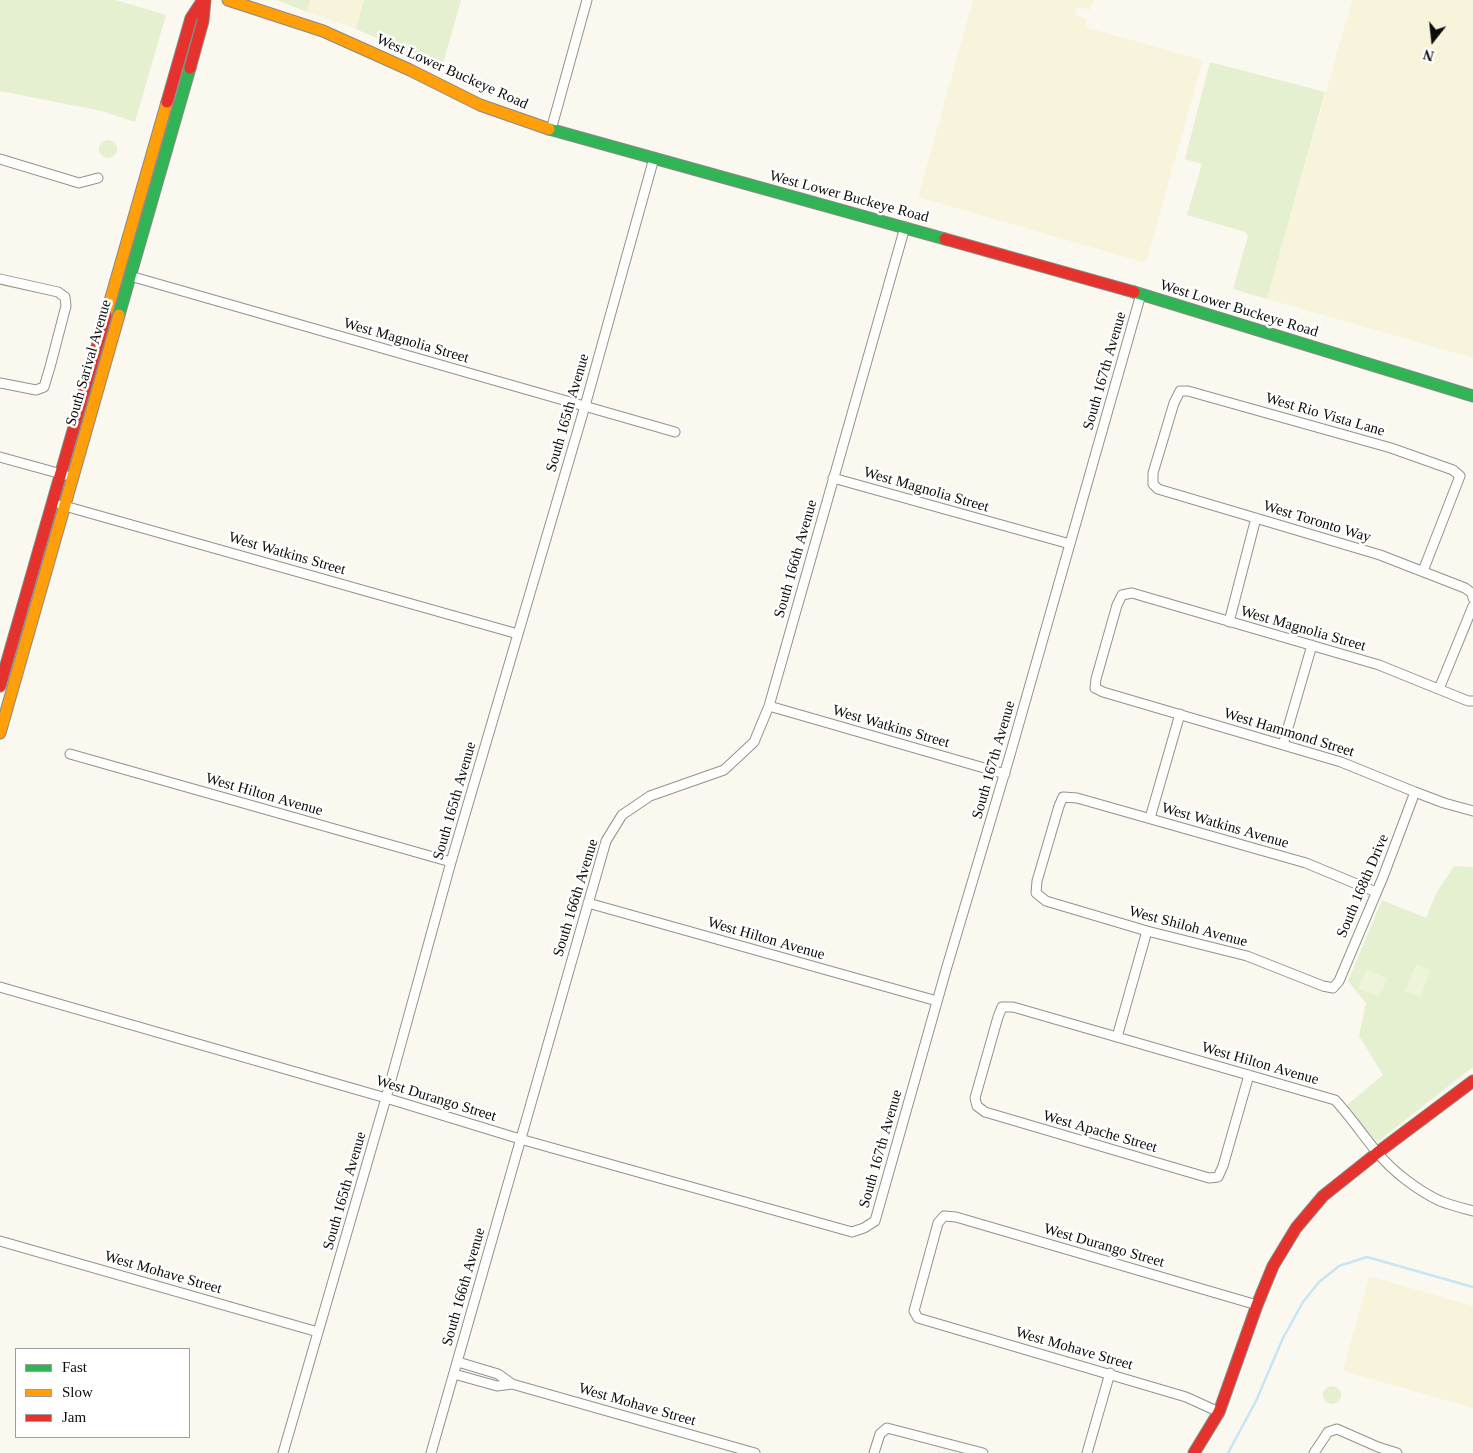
<!DOCTYPE html>
<style>
body{margin:0}
#map{position:relative;width:1473px;height:1453px;overflow:hidden;background:#fbf8f0;font-family:Georgia,serif}
canvas{display:block}
.legend{position:absolute;left:15px;top:1348px;width:175px;height:90px;box-sizing:border-box;background:#fff;border:1px solid #9e9e9e;margin:0;padding:6px 9px;list-style:none;font-size:15px;color:#0c0c0c}
.legend li{display:flex;align-items:center;gap:10px;height:25px}
.legend b{width:25px;border:1px solid #9e9e9e}
.north{position:absolute;left:1408px;top:15px;width:50px;height:50px;-webkit-text-stroke:4px #fff;paint-order:stroke;rotate:196deg;font-size:14px;font-weight:700;line-height:20px;text-align:center;color:#0c0c0c}
.north::after{content:'';display:block;margin:auto;width:18px;height:22px;background:#0c0c0c;clip-path:polygon(50% 0,100% 100%,50% 72%,0 100%)}
</style>
<div id="map">
<canvas width="1473" height="1453"></canvas>
<ul class="legend">
<li><b style="height:6px;background:#30b455"></b>Fast</li>
<li><b style="height:6px;background:#ff9f0a"></b>Slow</li>
<li><b style="height:6px;background:#e5322d"></b>Jam</li>
</ul>
<div class="north">N</div>
</div>
<script>
const c = document.querySelector('canvas').getContext('2d');
c.lineJoin = 'round';
function paint(path, color) { c.fillStyle = color; c.fill(path, 'evenodd'); }
function stroke(path, color, width, dash) { c.strokeStyle = color; c.lineWidth = width; c.lineCap = dash ? 'butt' : 'round'; c.setLineDash(dash || []); c.stroke(path); }
function drawText(font, color, halo, rows, align = 'center') {
  c.font = font + ' Georgia,serif'; c.lineWidth = 5; c.setLineDash([]); c.textBaseline = 'middle'; c.strokeStyle = halo; c.fillStyle = color; for (const [text, x, y, turn = 0] of rows) {
    c.save(); c.translate(x, y); c.rotate((+turn || 0) * Math.PI / 180); c.textAlign = isNaN(turn) ? turn : align; if (halo) c.strokeText(text, 0, 0); c.fillText(text, 0, 0); c.restore();
  }
}
paint(new Path2D(`
 M 310,0 L 364,0 L 356,29 L 307,12 Z
 M 973,0 L 1093,0 L 1090,10 L 1078,7 L 1075,15 L 1087,19 L 1085,27 L 1203,60 L 1146,263 L 918,197 Z
 M 1352,0 L 1473,0 L 1473,358 L 1267,299 Z
 M 1369,1276 L 1473,1306 L 1473,1408 L 1343,1371 Z`), '#f8f4dc');
paint(new Path2D(`
 M 0,0 L 116,0 L 166,15 L 135,122 L 102,111 L 0,91 Z
 M 277,0 L 310,0 L 307,12 Z
 M 364,0 L 461,0 L 442,67 L 356,29 Z
 M 1210,62 L 1325,92 L 1267,299 L 1233,289 L 1248,236 L 1245,232 L 1187,215 L 1202,164 L 1185,159 Z
 M99 149a9 9 0 1 1 18 0a9 9 0 1 1-18 0Z
 M 1454,866 L 1473,867 L 1473,1067 L 1377,1142 L 1346,1106 L 1383,1075 L 1359,1036 L 1366,1003 L 1348,981 L 1382,900 L 1426,918 L 1437,892 Z
 M1323 1395a9 9 0 1 1 18 0a9 9 0 1 1-18 0Z`), '#e4f0d0');
paint(new Path2D(`
 M 1416,964 L 1431,970 L 1420,997 L 1405,991 Z
 M 1366,969 L 1387,978 L 1379,997 L 1358,989 Z`), '#eef4d9');
stroke(new Path2D(`
 M 1228,1453 L 1256,1401 L 1283,1338 L 1303,1302 L 1319,1282 L 1339,1266 L 1367,1257 L 1473,1287`), '#c6e6f5', 2.5);
const street = new Path2D(`
 M 551,130 L 587,0
 M 0,159 L 79,183 L 98,178
 M 130,276 L 675,432
 M 0,279 L 58,292 L 65,297 L 66,306 L 50,367 L 44,387 L 36,390 L 0,383
 M 0,457 L 65,475
 M 833,478 L 1070,544
 M 61,505 L 518,634
 M 1423,571 L 1460,476 L 1453,470 L 1391,448 L 1188,391 L 1180,391 L 1174,403 L 1153,473 L 1153,484 L 1158,489 L 1380,555 L 1465,588 L 1472,593 L 1473,598
 M 1229,622 L 1256,518
 M 1439,689 L 1473,606
 M 1473,701 L 1468,701 L 1379,665 L 1132,593 L 1122,595 L 1117,605 L 1096,679 L 1095,688 L 1103,692 L 1341,762 L 1415,792 L 1444,803 L 1473,811
 M 769,706 L 1005,774
 M 1283,745 L 1312,645
 M 70,754 L 451,862
 M 1150,818 L 1180,714
 M 1376,892 L 1306,863 L 1077,798 L 1063,797 L 1059,806 L 1037,881 L 1036,893 L 1046,901 L 1147,931 L 1247,956 L 1323,986 L 1333,988 L 1339,981 L 1383,877 L 1415,792
 M 588,903 L 937,1001
 M 0,987 L 386,1098 L 520,1139 L 852,1232 L 864,1228 L 875,1221 L 946,970 L 1010,755 L 1141,294
 M 1117,1037 L 1147,931
 M 1249,1075 L 1223,1166 L 1218,1177 L 1209,1178 L 985,1112 L 977,1106 L 975,1098 L 998,1017 L 1002,1007 L 1013,1007 L 1335,1100 C 1350,1116 1362,1134 1376,1151 C 1392,1171 1417,1190 1440,1201 C 1450,1205 1462,1208 1473,1211
 M 0,1241 L 318,1332
 M 458,1362 L 498,1374 L 512,1384 L 755,1453
 M 454,1374 L 497,1386 L 512,1384
 M 1219,1412 L 1186,1397 L 918,1318 L 914,1311 L 938,1223 L 944,1216 L 956,1217 L 1257,1305
 M 283,1453 L 386,1098 L 451,862 L 585,406 L 654,158
 M 431,1453 L 606,841 L 622,815 L 650,796 L 724,770 L 754,742 L 769,706 L 905,227
 M 874,1453 L 880,1434 L 887,1428 L 983,1453
 M 1087,1453 L 1110,1373
 M 1314,1453 L 1328,1432 L 1337,1429 L 1378,1447 L 1397,1453`);
const fast = new Path2D(`
 M 549,129 L 945,239
 M 1134,292 L 1473,396
 M 119,315 L 190,68`);
const slow = new Path2D(`
 M 228,0 L 323,31 L 410,70 L 480,105 L 549,129
 M 106,315 L 167,102
 M 0,733 L 119,315`);
const jam = new Path2D(`
 M 190,68 L 203,21 L 205,0
 M 167,102 L 191,18 L 203,0
 M 945,239 L 1134,292
 M 0,686 L 106,315
 M 1194,1453 L 1219,1412 L 1257,1305 L 1273,1266 L 1296,1228 L 1323,1196 L 1377,1153 L 1473,1081`);
stroke(street, '#94928f', 11);
stroke(fast, '#8a8985', 13);
stroke(slow, '#8a8985', 13);
stroke(jam, '#8a8985', 13);
stroke(street, '#fefefd', 9);
stroke(fast, '#30b455', 11);
stroke(slow, '#ff9f0a', 11);
stroke(jam, '#e5322d', 11);
drawText('15px', '#0c0c0c', '#fff', [
 ["West Lower Buckeye Road",452,72,24],
 ["West Lower Buckeye Road",849,197,15],
 ["West Lower Buckeye Road",1239,309,17],
 ["West Magnolia Street",406,341,16],
 ["South Sarival Avenue",89,363,-74],
 ["South 167th Avenue",1105,371,-74],
 ["South 165th Avenue",568,413,-74],
 ["West Rio Vista Lane",1325,415,16],
 ["West Magnolia Street",926,490,16],
 ["West Toronto Way",1317,522,17],
 ["West Watkins Street",287,554,16],
 ["South 166th Avenue",796,559,-74],
 ["West Magnolia Street",1303,629,16],
 ["West Watkins Street",891,727,16],
 ["West Hammond Street",1289,733,17],
 ["South 167th Avenue",994,760,-74],
 ["West Hilton Avenue",264,795,16],
 ["South 165th Avenue",455,801,-74],
 ["West Watkins Avenue",1225,826,16],
 ["South 168th Drive",1363,886,-67],
 ["South 166th Avenue",576,898,-73],
 ["West Shiloh Avenue",1188,927,15],
 ["West Hilton Avenue",766,939,16],
 ["West Hilton Avenue",1260,1064,16],
 ["West Durango Street",436,1099,17],
 ["West Apache Street",1100,1132,16],
 ["South 167th Avenue",881,1149,-74],
 ["South 165th Avenue",345,1191,-74],
 ["West Durango Street",1104,1246,16],
 ["West Mohave Street",163,1273,16],
 ["South 166th Avenue",464,1287,-74],
 ["West Mohave Street",1074,1349,16],
 ["West Mohave Street",637,1405,16]
]);
</script>
